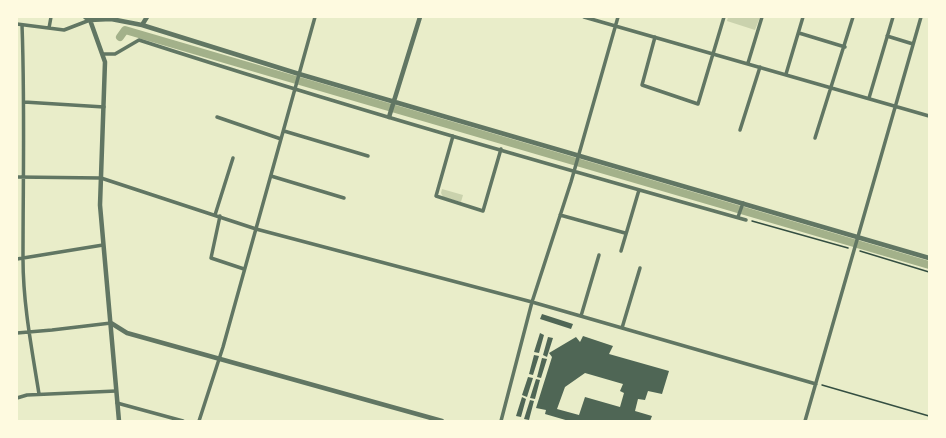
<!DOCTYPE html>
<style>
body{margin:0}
#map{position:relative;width:946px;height:438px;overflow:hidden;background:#e9edc9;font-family:Rubik,sans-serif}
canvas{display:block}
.frame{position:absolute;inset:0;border:18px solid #fefae0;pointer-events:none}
</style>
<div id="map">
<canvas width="946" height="438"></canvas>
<div class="frame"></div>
</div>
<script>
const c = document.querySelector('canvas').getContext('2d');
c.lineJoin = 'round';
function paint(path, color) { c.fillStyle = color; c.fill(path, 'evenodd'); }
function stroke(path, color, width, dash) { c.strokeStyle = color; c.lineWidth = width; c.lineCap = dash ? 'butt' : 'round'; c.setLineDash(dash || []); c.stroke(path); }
paint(new Path2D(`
 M 728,17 L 760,17 L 755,30 L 727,21 Z
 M 442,189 L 463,195 L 461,202 L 443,197 L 441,193 Z`), '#cad2ad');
stroke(new Path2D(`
 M 120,37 L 125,30 L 929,265`), '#a3b18a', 8);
paint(new Path2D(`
 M 542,314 L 573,324 L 571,329 L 540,319 Z
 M 540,333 L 544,335 L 539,353 L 534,352 Z
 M 583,336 L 613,346 L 609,354 L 669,371 L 662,394 L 648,391 L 645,400 L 638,399 L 635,411 L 652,416 L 650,421 L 569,421 L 545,414 L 546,410 L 536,408 L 552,357 L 549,353 L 576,337 L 580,342 ZM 585,373 L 623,384 L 620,391 L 624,393 L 620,407 L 585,397 L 579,415 L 557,409 L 565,387 Z
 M 548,337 L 553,338 L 547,357 L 543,355 Z
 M 534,355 L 539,356 L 533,375 L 529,374 Z
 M 542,358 L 547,359 L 541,378 L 537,377 Z
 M 528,377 L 533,378 L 527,397 L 522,395 Z
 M 536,379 L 540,380 L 535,399 L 530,398 Z
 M 522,397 L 526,399 L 521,417 L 516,416 Z
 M 530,400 L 534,401 L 529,420 L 524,419 Z`), '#4f6655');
stroke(new Path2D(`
 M 752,221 L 848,248
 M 860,251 L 929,272
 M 822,385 L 929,416`), '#344e41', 1.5);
stroke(new Path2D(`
 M 584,17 L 929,116
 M 17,24 L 64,30 L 90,20
 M 22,25 C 25,103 23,181 23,259 C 23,304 32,350 39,394
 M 49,28 L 51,17
 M 799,33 L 845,47
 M 887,36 L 913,44
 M 655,37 L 642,85 L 698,104 L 724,17
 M 103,54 L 115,54 L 139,40 C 340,105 543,163 746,220
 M 748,63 L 762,17
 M 786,74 L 803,17
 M 869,98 L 893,17
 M 24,102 L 104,107
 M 217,117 L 281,139
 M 740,130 L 760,67
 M 284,131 L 368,156
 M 453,136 L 436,196 L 483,211 L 501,149
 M 815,138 L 853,17
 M 271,176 L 344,198
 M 17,177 L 101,178 L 256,229 L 532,302 L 816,384
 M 215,215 L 233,158
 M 560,215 L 625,233
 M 220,216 L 211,258 L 244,269
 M 738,217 L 743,203
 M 621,251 L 639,190
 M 17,259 L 103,245
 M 581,316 L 599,255
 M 622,328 L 640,268
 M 17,333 L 52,330 L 111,323
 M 17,398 L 27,395 L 116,391
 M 117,403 L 183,421
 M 199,421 L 223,347 L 315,17
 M 501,421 L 532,302 L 571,182 L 618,17
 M 805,421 L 921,17`), '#617663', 3.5);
stroke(new Path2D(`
 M 85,17 L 90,20 L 105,62 L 100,205 L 119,421
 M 90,20 L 111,19 L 142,25 L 147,17
 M 142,25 L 299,74 L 929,258
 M 389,117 L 420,17
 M 111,323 L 127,333 L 442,421`), '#617663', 4.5);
</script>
